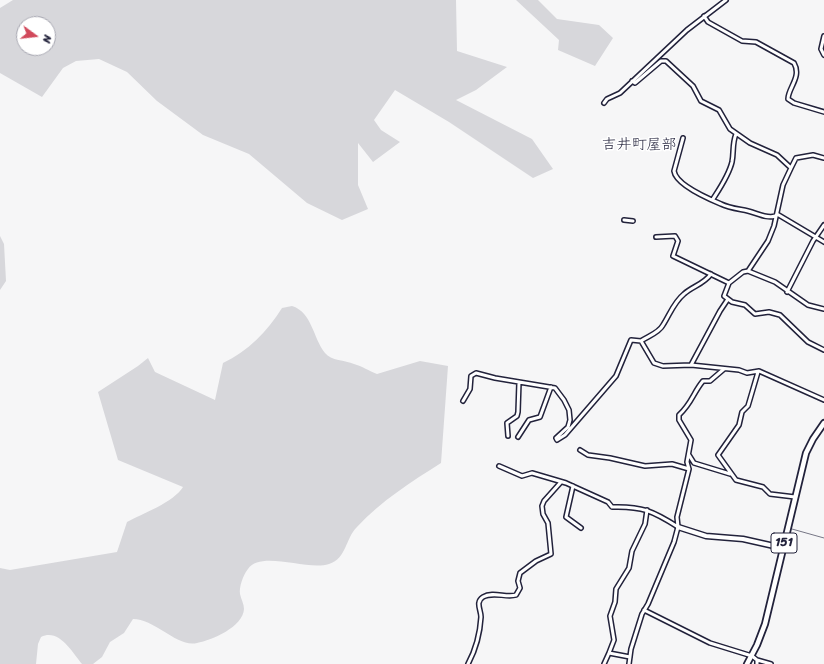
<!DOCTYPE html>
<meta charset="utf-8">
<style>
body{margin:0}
#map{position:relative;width:824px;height:664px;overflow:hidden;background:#f6f6f7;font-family:Sriracha,sans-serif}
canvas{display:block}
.north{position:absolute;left:16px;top:16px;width:40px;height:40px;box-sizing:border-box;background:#fff;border:1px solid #a7a7b1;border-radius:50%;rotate:105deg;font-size:11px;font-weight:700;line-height:16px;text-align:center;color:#22223b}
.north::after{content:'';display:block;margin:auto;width:14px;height:18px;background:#d1495b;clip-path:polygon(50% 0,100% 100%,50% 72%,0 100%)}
</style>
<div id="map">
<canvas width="824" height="664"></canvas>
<div class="north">N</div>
</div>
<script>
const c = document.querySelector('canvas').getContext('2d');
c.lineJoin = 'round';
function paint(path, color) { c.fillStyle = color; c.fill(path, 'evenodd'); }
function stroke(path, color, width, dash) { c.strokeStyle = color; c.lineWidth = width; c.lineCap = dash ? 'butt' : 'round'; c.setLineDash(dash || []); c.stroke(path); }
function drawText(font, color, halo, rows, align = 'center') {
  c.font = font + ' Sriracha,"Klee One",sans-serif'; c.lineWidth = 3; c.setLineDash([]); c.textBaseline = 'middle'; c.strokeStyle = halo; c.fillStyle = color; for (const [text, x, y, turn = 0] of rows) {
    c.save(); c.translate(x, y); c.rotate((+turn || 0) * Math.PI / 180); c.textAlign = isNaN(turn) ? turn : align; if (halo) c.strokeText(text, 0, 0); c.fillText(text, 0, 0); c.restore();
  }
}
paint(new Path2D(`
 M 13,0 L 456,0 L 457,51 L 507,67 L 476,90 L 456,100 L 532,139 L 553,169 L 533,178 L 449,122 L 395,90 L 374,120 L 381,130 L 400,142 L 373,162 L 358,143 L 358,185 L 368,209 L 342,220 L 307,203 L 249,154 L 203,135 L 157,101 L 127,72 L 99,59 L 76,61 L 63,68 L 42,97 L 0,73 L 0,8 ZM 24,24 L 48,24 L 48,48 L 24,48 Z
 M 516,0 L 538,0 L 557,19 L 599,25 L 613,38 L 595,66 L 558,50 L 559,40 Z
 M 0,236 L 4,244 L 6,281 L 0,290 Z
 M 292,306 C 312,312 313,338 325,353 C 331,361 345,360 354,364 C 362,366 369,371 377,374 L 420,361 L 448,366 L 441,463 C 411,482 381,501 357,527 C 345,539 347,558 329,564 C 307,571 261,550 248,569 C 243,575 239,587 240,594 C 241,599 244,604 244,609 C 243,627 212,640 197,643 C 178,648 155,619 133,619 L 124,633 L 110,642 L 102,657 L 93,664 L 82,664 C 72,652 59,628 41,637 L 38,644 L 36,664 L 0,664 L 0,568 L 10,570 L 117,552 L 127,522 C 142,514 174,502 183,487 L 118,460 L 98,392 L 138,366 L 148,358 L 155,372 L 215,400 L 223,363 C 248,351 267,332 282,308 Z`), '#d7d7db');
stroke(new Path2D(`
 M 792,529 L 824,538`), '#767685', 1);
const street = new Path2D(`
 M 704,16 L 708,22 L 742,41 L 756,42 L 794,63 C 802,77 788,88 788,99 L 794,103 L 824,112
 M 824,36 L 821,49 L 824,55
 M 632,81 L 635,83 L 661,61 L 666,61 L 693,86 L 701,101 L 719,110 L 730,129 L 750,143 L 777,155 L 791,168 L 783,185 L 774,226 L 768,241 L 748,271 L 743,272 L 729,283 L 724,296 L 732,302 L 745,305 L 755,314 L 769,312 L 780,315 L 808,342 L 824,350
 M 604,103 L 607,99 L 620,93 L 687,30 L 726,0
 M 683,138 L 674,171 C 676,185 709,199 721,204 C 729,208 739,209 748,211 C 757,213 767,219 775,216
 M 791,168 L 796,158 L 813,155 L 824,158
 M 713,199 C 720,188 729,175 732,162 C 734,152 732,144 736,134
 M 777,214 L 824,242
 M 624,220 L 633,221
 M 656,237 L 675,236 L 678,241 L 673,256 L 729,283
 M 748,271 L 775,282 L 808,305 L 824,309
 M 787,292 L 813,241 L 824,225
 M 641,341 C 648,336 659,333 663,325 C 670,314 674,302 684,294 C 693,286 704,284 711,274
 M 691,365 L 720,311 L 728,299
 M 758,372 L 748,406 L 742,412 L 739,425 L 718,455 L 736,480 L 763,487 L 770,494 L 795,497
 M 463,401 L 470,389 L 471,376 L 476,373 L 495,378 L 555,388 L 564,400 L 569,410 L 570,420 L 568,427 L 556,438 L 557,440 L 565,435 L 616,376 L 631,340 L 641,341 L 654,363 L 663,366 L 691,365 L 739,370 L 747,373 L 759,371 L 824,400
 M 508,436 L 507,423 L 517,416 L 518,412 L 519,382
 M 518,437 L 529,420 L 540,417 L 551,387
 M 580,450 L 588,455 L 610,458 L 645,466 L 672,464 L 689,469
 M 689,455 L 694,463 L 730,474
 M 499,466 L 522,476 L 532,473 L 566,483 L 608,502 L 612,507 C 642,506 653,511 678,527
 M 573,486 L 566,517 L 581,528
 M 644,610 L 710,643 L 752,656 L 757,660 L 757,664
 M 630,657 L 609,653 L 614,640 L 610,616 L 615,602 L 616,589 L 629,568 L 632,551 L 645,524 L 647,510
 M 757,660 L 771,664
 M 468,664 C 476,649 480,634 481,617 C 481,610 475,602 483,597 C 493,591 506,598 516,595 L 520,588 L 518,581 L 520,573 L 536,561 L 551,554 L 548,523 L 543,514 L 542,506 L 544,501 L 561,482
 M 604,664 L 609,653
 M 629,664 L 631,649 L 642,614 L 648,604 L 674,542 L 678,527 L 677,517 L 689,469 L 687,462 L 691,440 L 679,420 L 679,415 C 692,403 693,393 703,381 L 710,381 L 724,369`);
const secondary = new Path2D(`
 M 678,527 L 706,536 L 743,539 L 783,548`);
const primary = new Path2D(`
 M 747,664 L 757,645 L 765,624 L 806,453 L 813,439 L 824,423`);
stroke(street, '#22223b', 6);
stroke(secondary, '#22223b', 7);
stroke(primary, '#22223b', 8);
stroke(street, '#fff', 3);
stroke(secondary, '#fff', 4);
stroke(primary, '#fff', 4.5);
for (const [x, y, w] of [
 [784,543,26]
]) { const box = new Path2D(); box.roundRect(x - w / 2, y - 10, w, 20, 3); c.fillStyle = '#fff'; c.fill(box); stroke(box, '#22223b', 1); }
drawText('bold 12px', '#22223b', null, [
 ["151",784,543]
]);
drawText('15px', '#22223b', '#fff', [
 ["吉井町屋部",639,145]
]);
</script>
